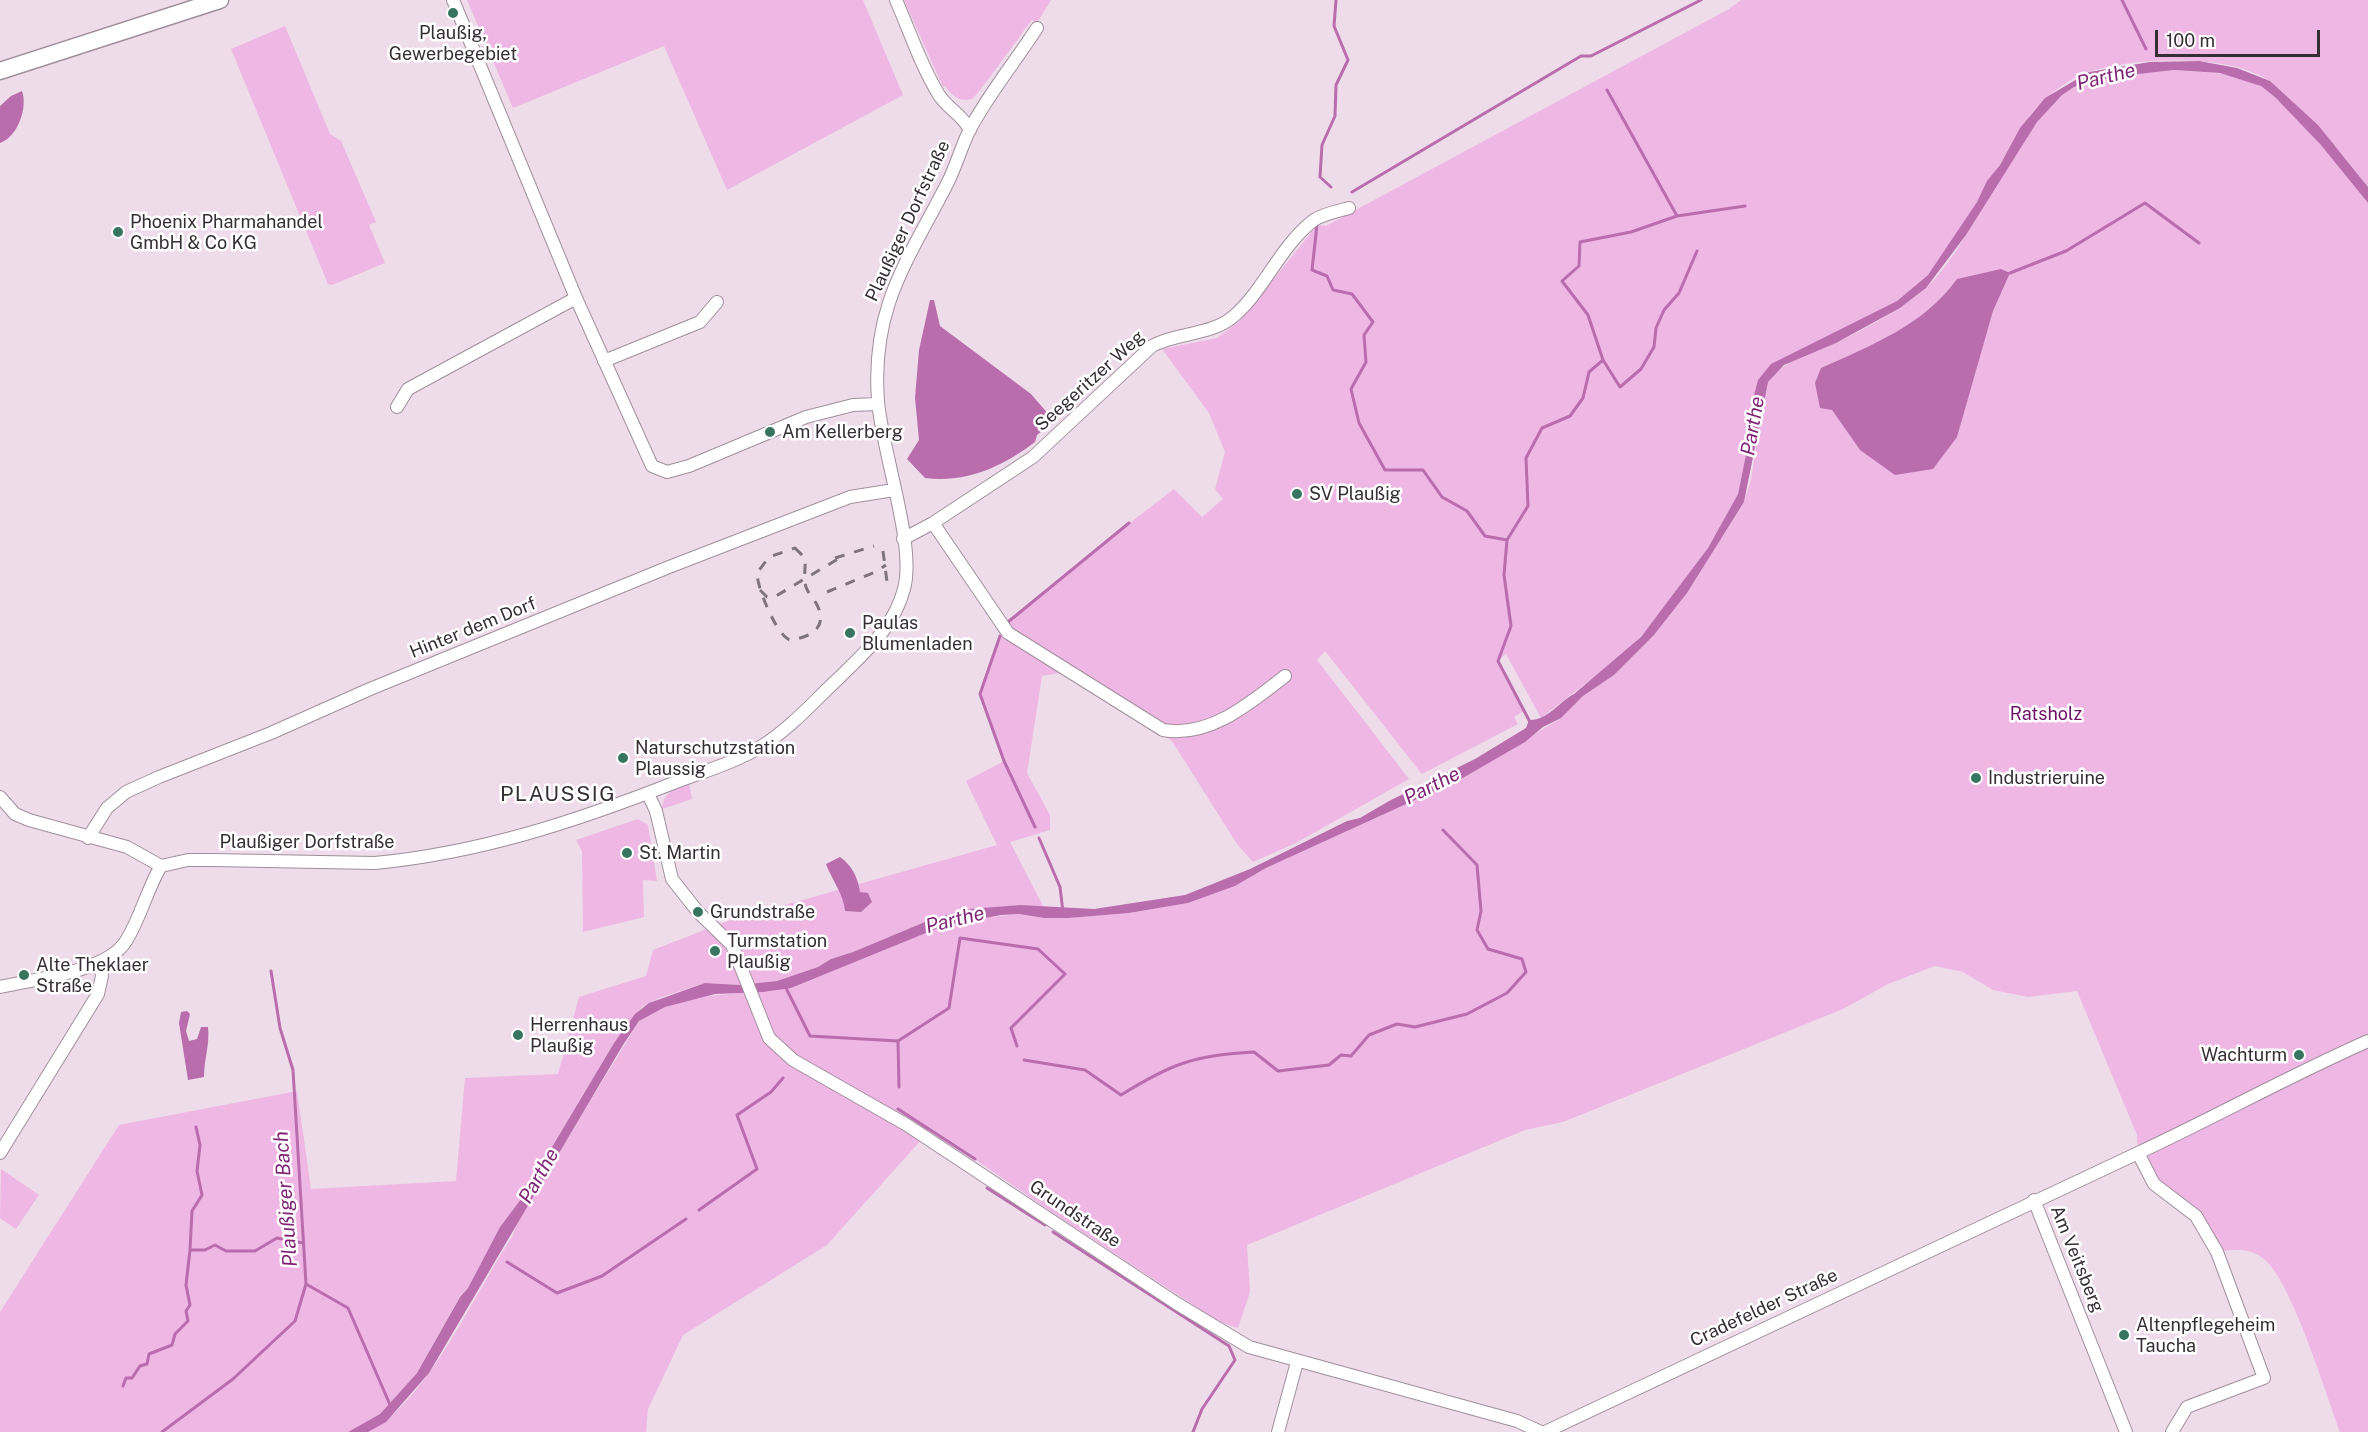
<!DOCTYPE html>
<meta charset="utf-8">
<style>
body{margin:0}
#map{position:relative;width:2368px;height:1432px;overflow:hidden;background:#eedcea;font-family:"Public Sans",sans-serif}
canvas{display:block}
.scale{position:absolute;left:2155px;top:30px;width:165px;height:27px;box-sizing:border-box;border:3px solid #352e34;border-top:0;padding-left:8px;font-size:18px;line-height:21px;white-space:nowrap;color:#352e34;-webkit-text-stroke:4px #fff;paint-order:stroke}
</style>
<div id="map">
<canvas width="2368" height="1432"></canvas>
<div class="scale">100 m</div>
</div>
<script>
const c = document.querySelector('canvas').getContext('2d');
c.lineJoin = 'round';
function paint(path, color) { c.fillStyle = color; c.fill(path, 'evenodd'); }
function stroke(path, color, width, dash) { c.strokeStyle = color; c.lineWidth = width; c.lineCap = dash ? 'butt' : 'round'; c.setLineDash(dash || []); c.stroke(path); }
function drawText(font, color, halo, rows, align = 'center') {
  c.font = font + ' "Public Sans",sans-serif'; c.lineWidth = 5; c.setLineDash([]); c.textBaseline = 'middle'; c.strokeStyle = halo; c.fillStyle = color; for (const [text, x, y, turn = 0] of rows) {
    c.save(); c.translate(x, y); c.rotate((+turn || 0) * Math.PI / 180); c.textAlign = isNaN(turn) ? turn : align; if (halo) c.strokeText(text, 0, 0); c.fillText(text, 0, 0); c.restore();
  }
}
paint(new Path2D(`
 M 467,0 L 863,0 L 903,95 L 727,190 L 664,46 L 513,108 Z
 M 904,0 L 1051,0 L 1037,23 L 1032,20 C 1023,31 977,97 972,99 C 960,103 951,95 945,86 L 943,87 Z
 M 1741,0 L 2368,0 L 2368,187 C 2344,156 2320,127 2291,103 C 2282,96 2277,86 2268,80 C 2226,53 2134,57 2088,72 C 2065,80 2046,97 2030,115 L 1959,231 L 1928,275 L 1897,301 L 1778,361 L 1757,383 L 1751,430 L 1738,494 L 1708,548 L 1667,606 L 1629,650 L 1541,718 L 1506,654 L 1498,661 L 1524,711 L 1514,717 L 1518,724 L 1422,774 L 1325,651 L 1317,660 L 1409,779 L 1296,843 L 1253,862 L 1237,844 L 1172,741 L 1064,672 L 1042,676 L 1027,773 L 1050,815 L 1050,830 L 1010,842 L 1044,908 L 1020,905 L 967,910 L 932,919 L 853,952 L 831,959 L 818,967 L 777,981 L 740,985 L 705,983 L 659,998 L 642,1007 L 614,1043 L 521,1199 L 500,1227 L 468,1288 L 460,1296 L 417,1373 L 380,1414 L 348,1432 L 0,1432 L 0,1312 L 119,1125 L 297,1091 L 311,1189 L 456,1181 L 465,1078 L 558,1074 L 579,997 L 646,976 L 653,950 L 725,922 L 997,845 L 966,781 L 1004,761 L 980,694 L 1000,636 L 1008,622 L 1043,595 L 1078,563 L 1174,489 L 1202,517 L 1223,499 L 1215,489 L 1225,452 L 1209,413 L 1162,349 L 1217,338 L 1241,320 L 1317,225 L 1326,226 L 1729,9 Z
 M 285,26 L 330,134 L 341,141 L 376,222 L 369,225 L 385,263 L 332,285 L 328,284 L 231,49 Z
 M 2174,70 C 2203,73 2232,71 2259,85 C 2293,102 2344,173 2368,203 L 2368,1432 L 2340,1432 C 2326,1394 2292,1283 2265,1260 C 2250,1247 2234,1249 2217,1252 C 2210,1241 2204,1225 2195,1215 C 2166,1186 2138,1186 2137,1135 L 2077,991 L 2028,997 L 1993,990 L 1963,972 L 1935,966 L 1888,984 L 1843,1009 L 1563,1122 L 1525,1130 L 1247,1245 L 1250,1292 L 1238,1328 L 1219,1322 L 1053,1213 L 931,1129 L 827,1245 L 683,1335 L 648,1409 L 646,1432 L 368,1432 C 429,1400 473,1295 512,1237 L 517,1222 L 639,1021 L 657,1009 L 697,997 L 791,988 L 927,931 L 972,919 L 1019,914 L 1044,918 L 1069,918 L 1129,913 L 1188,903 L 1235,886 L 1266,868 L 1461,779 L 1558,720 L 1583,696 L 1614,675 L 1654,635 L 1687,593 L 1744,502 L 1751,480 L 1765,389 L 1768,382 L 1778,371 C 1793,358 1813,353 1831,345 C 1862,331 1907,307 1931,283 C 1978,236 2019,114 2075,87 C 2105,73 2142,74 2174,70 ZM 2010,273 L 1993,311 L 1979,357 L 1860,450 L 1832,410 L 1821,368 C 1872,345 1924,325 1957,279 Z
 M 689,783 L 692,799 L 662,809 C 663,792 675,789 689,783 Z
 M 638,819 L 648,825 L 657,881 L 643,880 L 644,917 L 583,932 L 582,851 L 576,840 Z
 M 1,1169 L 39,1195 L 16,1229 L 0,1218 Z`), '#eeb7e4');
paint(new Path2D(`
 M 2199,61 L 2237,68 L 2270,81 L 2318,125 L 2368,187 L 2368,203 L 2321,145 L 2275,97 L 2261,86 L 2220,73 L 2174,70 L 2111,77 L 2074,87 L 2062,95 L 2037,122 L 1966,235 L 1926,288 L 1900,308 L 1836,343 L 1784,365 L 1768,382 L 1744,502 L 1687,593 L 1654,635 L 1614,675 L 1583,696 L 1561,718 L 1543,727 L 1525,742 L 1461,779 L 1266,868 L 1235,886 L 1188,903 L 1129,913 L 1069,918 L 1044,918 L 1019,914 L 1001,915 L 943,926 L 791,988 L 763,992 L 715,994 L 665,1007 L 639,1021 L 623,1045 L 429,1373 L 386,1422 L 368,1432 L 348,1432 L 380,1414 L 417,1373 L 460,1297 L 468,1288 L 500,1227 L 521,1199 L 614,1043 L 635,1014 L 649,1003 L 705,983 L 740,985 L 777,981 L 818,967 L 831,959 L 853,952 L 932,919 L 970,909 L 1020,905 L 1094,909 L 1185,895 L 1250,869 L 1347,821 L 1360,818 L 1389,801 L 1475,759 L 1526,728 L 1529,720 C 1547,721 1559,702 1574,694 L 1641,637 L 1708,548 L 1738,494 L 1751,430 L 1753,399 L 1758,380 L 1771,364 L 1897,301 L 1928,275 L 1977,202 L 1987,181 L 2000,165 L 2020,128 L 2045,98 L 2089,72 L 2150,62 Z
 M 22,91 C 28,107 18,137 0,143 L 0,106 L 11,96 Z
 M 2001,269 L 2010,273 L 1993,311 L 1957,437 L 1933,469 L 1895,475 L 1860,450 L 1832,410 L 1820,408 L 1815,383 L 1821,368 C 1872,345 1924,325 1957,279 Z
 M 930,300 L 934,300 L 940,326 L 1031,394 L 1050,416 L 1052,423 L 1037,435 L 1035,442 C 1002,467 967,483 925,478 L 907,459 L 919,440 L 915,398 L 919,350 Z
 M 840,857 C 852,865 858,878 860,892 L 868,893 L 872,902 L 861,912 L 845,911 C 844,895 832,880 826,864 Z
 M 187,1011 L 190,1014 L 186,1031 L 189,1041 L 197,1039 L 201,1027 L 208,1027 C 210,1045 204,1059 204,1077 L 188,1080 L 179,1023 L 181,1012 Z`), '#b96dad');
stroke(new Path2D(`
 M 2122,0 L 2146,49
 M 1607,90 L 1677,216
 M 1331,187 L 1320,177 L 1322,145 L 1335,116 L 1336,85 L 1348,60 L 1334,26 L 1336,0
 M 1352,192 L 1581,56 L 1591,56 L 1701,0
 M 1317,225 L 1312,270 L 1327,276 L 1333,290 L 1352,294 L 1373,322 L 1364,335 L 1366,362 L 1351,389 L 1359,423 L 1385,470 L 1423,470 L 1442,497 L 1467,511 L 1485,536 L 1507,540 L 1504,575 L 1511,626 L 1498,661 L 1531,724
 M 2010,273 L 2066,251 L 2145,203 L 2199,243
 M 1603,360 L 1620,387 L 1641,369 L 1654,347 L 1656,328 L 1664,310 L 1679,293 L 1697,251
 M 1507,540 L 1528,506 L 1526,458 L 1542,428 L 1570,416 L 1583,398 L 1589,372 L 1603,360 L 1588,315 L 1562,281 L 1579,266 L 1580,242 L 1631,232 L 1677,216 L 1745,206
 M 1008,622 L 1129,523
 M 1000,636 L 980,694 L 1004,761 L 1035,827
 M 1039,838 L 1060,887 L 1063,912
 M 271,971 L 280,1028 L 293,1070 L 306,1284 L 348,1308 L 391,1407
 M 786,988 L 810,1036 L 898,1041 L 949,1008 L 960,938 L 1038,949 L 1065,974 L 1011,1028 L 1017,1046
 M 898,1041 L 899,1087
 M 1024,1060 L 1085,1070 L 1121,1095 C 1171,1064 1194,1055 1254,1052 L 1278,1071 L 1329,1065 L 1341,1055 L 1351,1056 L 1369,1035 L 1397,1024 L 1415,1027 L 1467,1014 L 1507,993 L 1526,972 L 1522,959 L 1488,949 L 1477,930 L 1481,911 L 1477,865 L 1443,830
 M 898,1109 L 975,1159
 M 196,1127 L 200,1145 L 197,1171 L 202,1195 L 192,1211 L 190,1250 L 205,1250 L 215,1245 L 226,1251 L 255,1251 L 277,1238 L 303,1243
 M 987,1188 L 1045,1225
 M 699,1210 L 757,1169 L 737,1115 L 771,1092 L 783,1078
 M 1053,1232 L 1229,1346 L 1235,1360 L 1202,1409 L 1193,1432
 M 507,1262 L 557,1293 L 602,1276 L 686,1219
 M 123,1386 L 126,1378 L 132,1378 L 140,1366 L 147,1364 L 149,1354 L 172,1345 L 175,1334 L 188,1321 L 186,1311 L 190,1305 L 186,1285 L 190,1250
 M 162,1432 L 233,1379 L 295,1321 L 306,1284`), '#b96dad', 3);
const minor = new Path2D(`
 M 453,0 L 576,298 L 652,466 L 667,472 L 689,466 L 806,417 L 853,405 L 878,404
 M 896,0 C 910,32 921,66 939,95 C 948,109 963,115 970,130
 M 604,361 L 700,322 L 717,302
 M 397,407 L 408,389 L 576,298
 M 933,523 L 1008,633 L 1163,730 C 1210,738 1250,703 1285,676
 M 903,539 L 933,523 L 1033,457 L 1152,346 C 1177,332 1211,336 1234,316 C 1265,289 1280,246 1314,220 C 1323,214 1338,211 1349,208
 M 648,794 L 656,811 L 672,879 L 698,912 L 732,945 L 769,1038 L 793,1060 L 907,1125 L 1176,1303 L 1249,1347 L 1517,1421 L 1541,1432
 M 0,797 L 15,814 L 29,820 L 127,847 L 161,866 L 188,860 L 212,860 L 375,863 C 479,853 574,822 671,784 C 702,772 734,763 762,746 C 791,728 815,700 840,677 C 867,650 894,627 904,589 C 916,545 882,452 878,401 C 871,306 908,261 948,182 C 956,166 961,148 969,131 C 987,96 1015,62 1037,28
 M 88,838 L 107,808 L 126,792 L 159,777 L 271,733 L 370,689 L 669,567 L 850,497 L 894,490
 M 0,987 C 35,979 107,972 126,941 C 141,917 147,889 161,866
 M 0,1153 L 98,994 L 102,976 L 100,963
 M 2138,1153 L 2154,1184 L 2196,1216 L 2217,1252 L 2264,1378 L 2187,1407 L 2172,1432
 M 2034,1200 L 2126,1432
 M 1278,1432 L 1297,1362
 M 1545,1432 C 1742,1338 1940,1246 2138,1153 C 2215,1117 2289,1076 2368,1041`);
const secondary = new Path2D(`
 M 0,71 L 220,0`);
stroke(minor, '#a08f9c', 14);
stroke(secondary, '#a08f9c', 19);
stroke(minor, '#fff', 12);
stroke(secondary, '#fff', 16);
stroke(new Path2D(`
 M 795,548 L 805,558 C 806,567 803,578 806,587 C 808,593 813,598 816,603 C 829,626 813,637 790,640 C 777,636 757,588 757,573 L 769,557 Z
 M 883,551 L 887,582
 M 835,558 L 874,546
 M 760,590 L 767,597 L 776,596 L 843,556
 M 827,592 L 875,572 L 886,565`), '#7f747d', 3, [10, 10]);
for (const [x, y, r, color] of [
 [453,13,6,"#377561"],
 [118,232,6,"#377561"],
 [770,432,6,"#377561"],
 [1297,494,6,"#377561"],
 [850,633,6,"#377561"],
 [623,758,6,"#377561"],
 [1976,778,6,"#377561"],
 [627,853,6,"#377561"],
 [698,912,6,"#377561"],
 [715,951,6,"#377561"],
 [24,975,6,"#377561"],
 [518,1035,6,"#377561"],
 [2299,1055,6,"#377561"],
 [2124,1335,6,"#377561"]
]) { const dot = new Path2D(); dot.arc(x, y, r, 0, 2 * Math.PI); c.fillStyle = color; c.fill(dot); stroke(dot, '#fff', 2); }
drawText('18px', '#352e34', '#fff', [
 ["Plaußig,",453,33,"center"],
 ["Gewerbegebiet",453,54,"center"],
 ["Phoenix Pharmahandel",130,222],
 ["GmbH & Co KG",130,243],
 ["Am Kellerberg",782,432],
 ["SV Plaußig",1309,494],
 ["Paulas",862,623],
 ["Blumenladen",862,644],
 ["Naturschutzstation",635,748],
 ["Plaussig",635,769],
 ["Industrieruine",1988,778],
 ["St. Martin",639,853],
 ["Grundstraße",710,912],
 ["Turmstation",727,941],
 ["Plaußig",727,962],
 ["Alte Theklaer",36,965],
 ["Straße",36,986],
 ["Herrenhaus",530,1025],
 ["Plaußig",530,1046],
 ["Wachturm",2287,1055,"right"],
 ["Altenpflegeheim",2136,1325],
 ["Taucha",2136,1346]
], 'left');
drawText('18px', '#352e34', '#fff', [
 ["Plaußiger Dorfstraße",908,221,-65],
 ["Seegeritzer Weg",1090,381,-42],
 ["Hinter dem Dorf",473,628,-22],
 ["Plaußiger Dorfstraße",307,842],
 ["Grundstraße",1075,1214,34],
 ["Am Veitsberg",2077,1259,68],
 ["Cradefelder Straße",1764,1308,-25]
]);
drawText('18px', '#6e1065', '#fff', [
 ["Ratsholz",2046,714]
]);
drawText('italic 20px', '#7f2375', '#fff', [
 ["Parthe",2106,77,-14],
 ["Parthe",1753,426,-80],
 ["Parthe",1432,786,-27],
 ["Parthe",955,920,-14],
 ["Parthe",539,1176,-60],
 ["Plaußiger Bach",286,1199,-94]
]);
c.letterSpacing = '1.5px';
drawText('21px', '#352e34', '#fff', [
 ["PLAUSSIG",558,795]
]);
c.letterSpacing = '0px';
</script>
